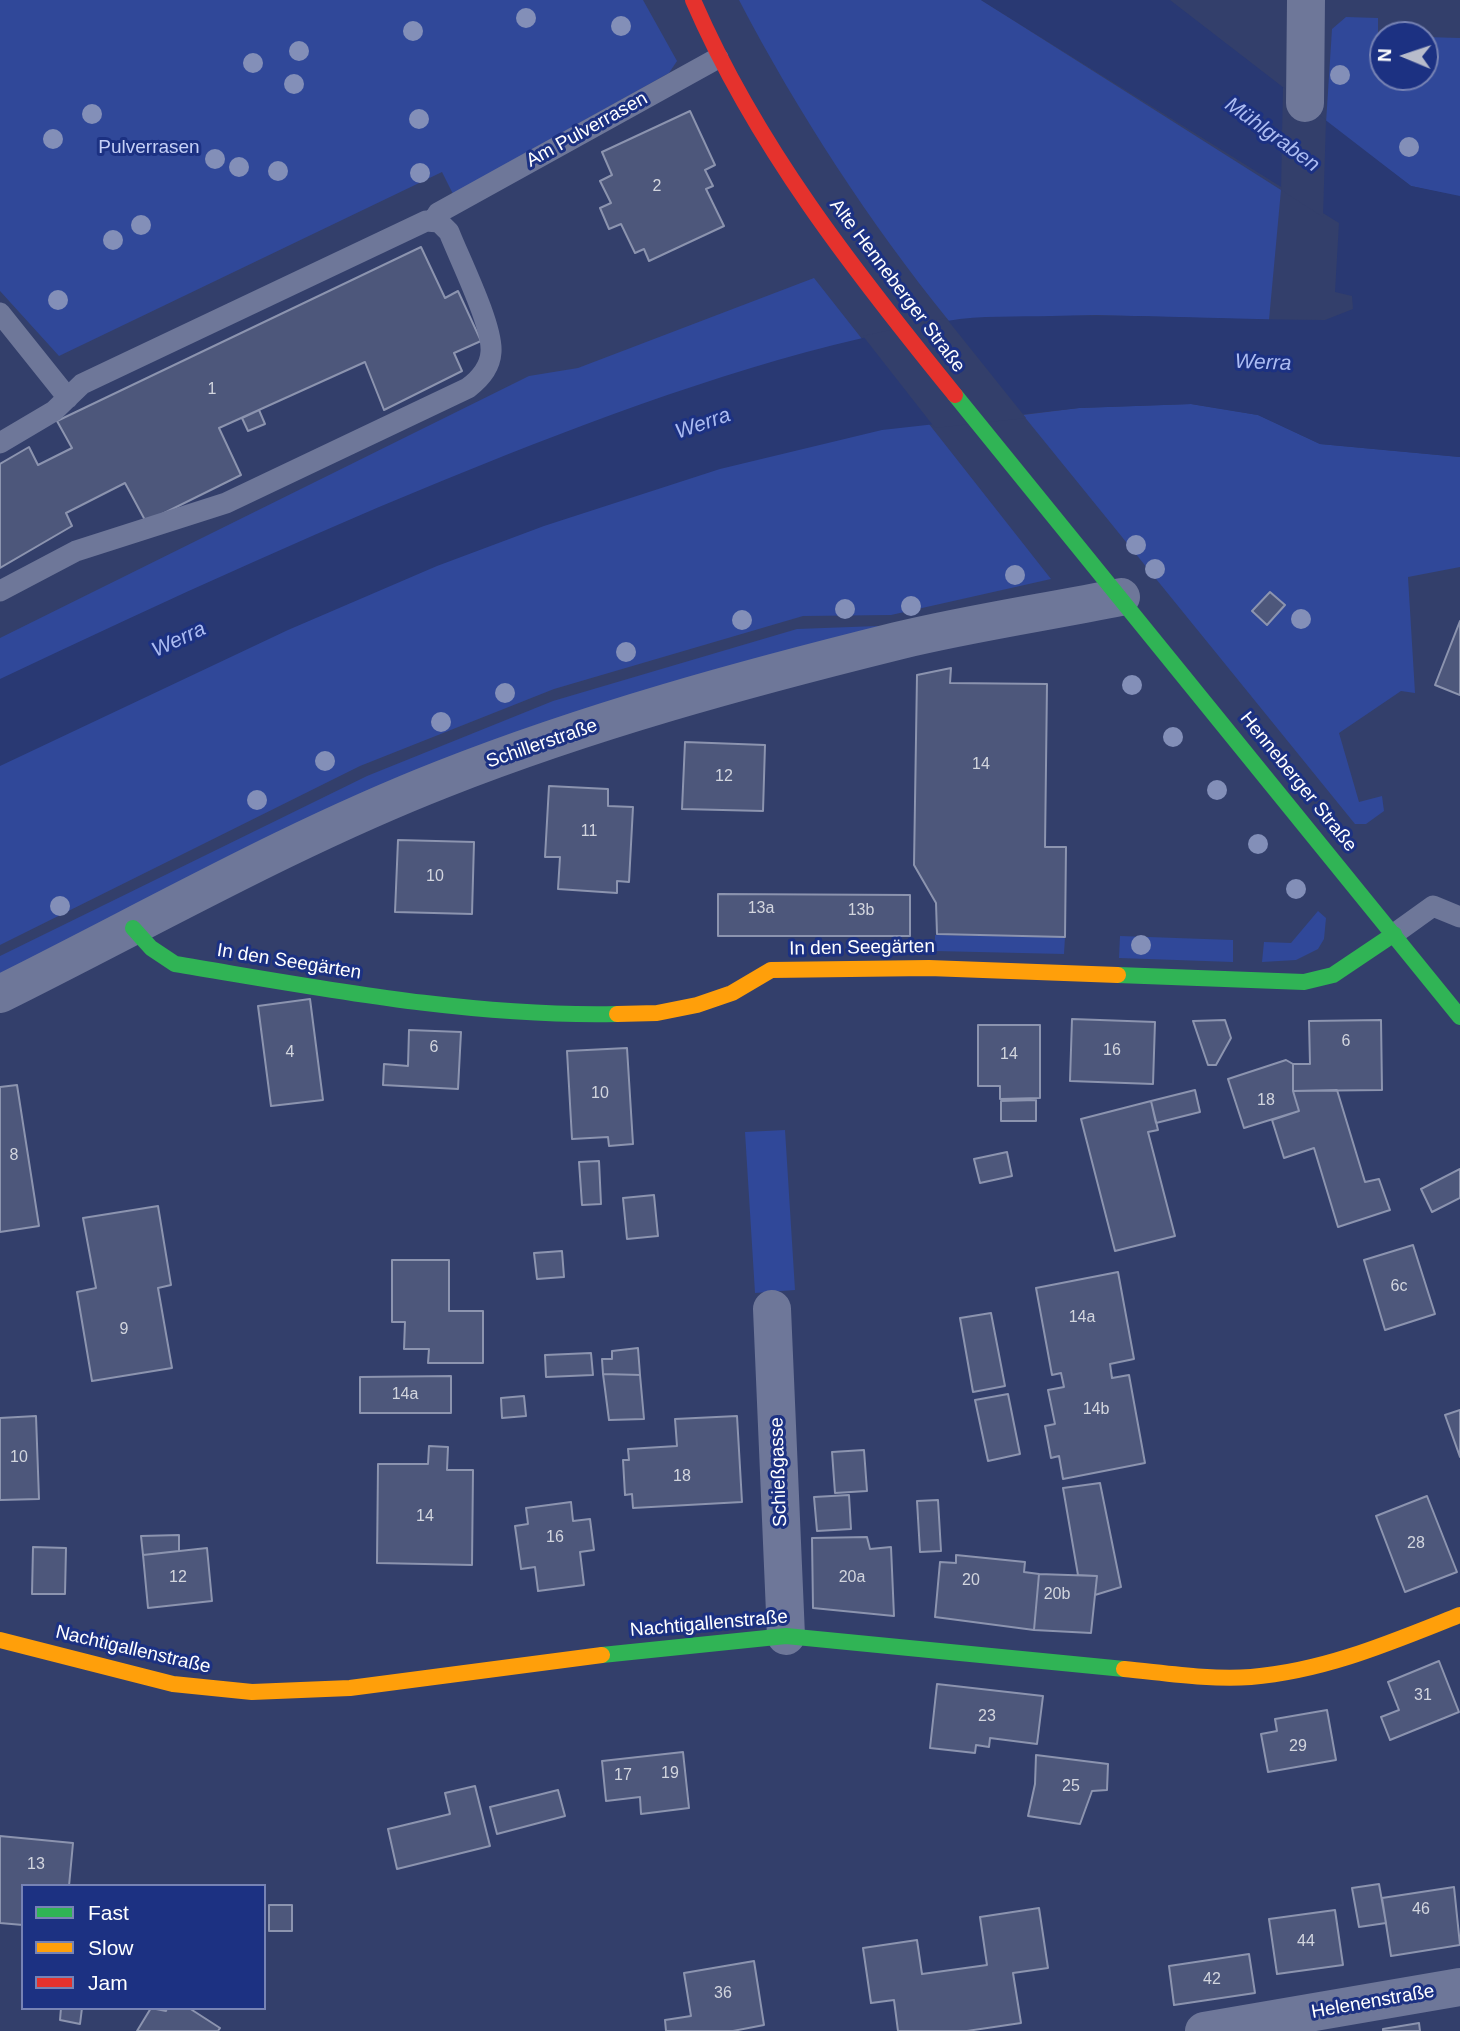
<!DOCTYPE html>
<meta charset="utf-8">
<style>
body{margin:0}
#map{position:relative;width:1460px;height:2031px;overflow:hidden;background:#333f6b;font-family:Arial,sans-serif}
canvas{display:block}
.legend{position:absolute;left:21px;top:1884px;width:245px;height:126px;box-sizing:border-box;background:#1c3182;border:2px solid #7783b4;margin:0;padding:9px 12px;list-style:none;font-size:21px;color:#fff}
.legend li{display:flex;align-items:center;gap:14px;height:35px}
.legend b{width:35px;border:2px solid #7783b4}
.north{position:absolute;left:1369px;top:21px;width:70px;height:70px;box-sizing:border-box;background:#1c3182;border:2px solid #7783b4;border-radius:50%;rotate:272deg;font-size:19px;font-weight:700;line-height:28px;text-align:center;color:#fff}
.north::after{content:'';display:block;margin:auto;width:24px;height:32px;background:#b8bccb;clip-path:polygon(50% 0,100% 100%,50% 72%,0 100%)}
</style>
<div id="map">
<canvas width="1460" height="2031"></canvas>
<ul class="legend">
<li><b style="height:9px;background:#30b455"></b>Fast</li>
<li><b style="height:9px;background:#ff9f0a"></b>Slow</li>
<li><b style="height:9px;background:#e5322d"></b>Jam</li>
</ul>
<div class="north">N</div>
</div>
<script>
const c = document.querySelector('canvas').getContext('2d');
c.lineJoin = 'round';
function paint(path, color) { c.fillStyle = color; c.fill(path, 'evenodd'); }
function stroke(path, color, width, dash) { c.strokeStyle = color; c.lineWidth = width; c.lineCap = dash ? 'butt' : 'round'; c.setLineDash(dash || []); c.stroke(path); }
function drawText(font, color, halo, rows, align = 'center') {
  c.font = font + ' Arial,sans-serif'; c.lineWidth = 6; c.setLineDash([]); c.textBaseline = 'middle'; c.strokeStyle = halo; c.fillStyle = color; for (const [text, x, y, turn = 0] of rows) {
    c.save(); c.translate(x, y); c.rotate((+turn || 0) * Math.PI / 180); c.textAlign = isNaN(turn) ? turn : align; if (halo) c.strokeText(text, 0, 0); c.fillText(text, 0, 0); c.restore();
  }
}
paint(new Path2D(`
 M 0,0 L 643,0 L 677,61 L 669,73 L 453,194 L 442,172 L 59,356 L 0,291 Z
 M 739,0 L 981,0 L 1281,190 L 1269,320 L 1095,315 L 949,321 C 869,222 798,113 739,0 Z
 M 1346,17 L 1378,18 L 1378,34 L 1383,35 L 1383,77 L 1425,77 L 1425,37 L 1460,38 L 1460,197 L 1411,186 L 1326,123 L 1332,29 Z
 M 814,278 L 1051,579 L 891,615 L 803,616 L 554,689 L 360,766 L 0,945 L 0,638 L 529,376 L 578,368 Z
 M 1191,404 L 1258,415 L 1320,444 L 1460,457 L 1460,567 L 1408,577 L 1415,693 L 1401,691 L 1339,733 L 1359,802 L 1382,796 L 1384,811 L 1366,824 L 1355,824 L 1023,415 L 1079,408 Z
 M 878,626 L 879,629 L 846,638 L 0,975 L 0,956 L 367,776 L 553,701 L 797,629 Z
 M 1318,911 L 1326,918 L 1324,939 L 1318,949 L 1296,960 L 1262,962 L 1264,942 L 1291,943 Z
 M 935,935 L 1065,937 L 1064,954 L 935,951 Z
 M 1120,936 L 1233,940 L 1233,962 L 1119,958 Z
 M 785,1130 L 795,1290 L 755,1293 L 745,1132 Z`), '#304899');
paint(new Path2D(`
 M 981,0 L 1170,0 L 1411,186 L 1460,196 L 1460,457 L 1320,444 L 1258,415 L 1191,404 L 1079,408 L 882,430 L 720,469 L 544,526 L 437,566 L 288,630 L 0,766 L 0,679 C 167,600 334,523 506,455 C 649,399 794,347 947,321 C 981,315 1017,317 1052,316 C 1143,314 1234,320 1325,320 L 1353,309 L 1352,296 L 1335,292 L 1339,223 Z`), '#293973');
paint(new Path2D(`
 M 1283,87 L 1326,120 L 1323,217 L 1281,190 Z
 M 946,318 L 1026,418 L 935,428 L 863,336 Z`), '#333f6b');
const building = new Path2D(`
 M 690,111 L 715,165 L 705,170 L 713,186 L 706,189 L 724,226 L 649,261 L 644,249 L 635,253 L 621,224 L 609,229 L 600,208 L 611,203 L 600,181 L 612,175 L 602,152 Z
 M 421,247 L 445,298 L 458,291 L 481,341 L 454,353 L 462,371 L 384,410 L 365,362 L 219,428 L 241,475 L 146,522 L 125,483 L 66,513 L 72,526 L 0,568 L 0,464 L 29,447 L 38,465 L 72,448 L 57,421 Z
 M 259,410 L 265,424 L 248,431 L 242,418 Z
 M 1270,592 L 1285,605 L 1267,625 L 1252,611 Z
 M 1460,621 L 1460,695 L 1435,685 Z
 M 951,668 L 950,683 L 1047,684 L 1045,847 L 1066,847 L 1065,937 L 937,934 L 936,903 L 914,865 L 917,675 Z
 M 685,742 L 765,745 L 763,811 L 682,809 Z
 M 549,786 L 608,789 L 608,806 L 633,807 L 629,882 L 617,881 L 617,893 L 558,889 L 560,857 L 545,857 Z
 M 398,840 L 474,842 L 472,914 L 395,912 Z
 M 718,894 L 910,895 L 910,936 L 718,936 Z
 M 310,999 L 323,1100 L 271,1106 L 258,1006 Z
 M 1072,1019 L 1155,1022 L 1153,1084 L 1070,1081 Z
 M 1225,1020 L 1231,1038 L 1216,1065 L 1208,1065 L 1193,1021 Z
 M 1381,1020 L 1382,1090 L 1293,1091 L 1293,1064 L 1310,1064 L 1309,1021 Z
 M 978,1025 L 1040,1025 L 1040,1098 L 1000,1099 L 1000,1086 L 978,1086 Z
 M 409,1030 L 461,1032 L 458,1089 L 383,1085 L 384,1064 L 408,1066 Z
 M 627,1048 L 633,1144 L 609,1146 L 608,1137 L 572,1139 L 567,1051 Z
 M 1286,1060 L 1293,1064 L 1293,1091 L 1299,1111 L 1244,1128 L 1228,1079 Z
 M 17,1085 L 39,1226 L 0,1232 L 0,1087 Z
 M 1195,1090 L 1200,1112 L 1156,1123 L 1151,1101 Z
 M 1337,1090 L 1365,1182 L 1379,1179 L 1390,1210 L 1338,1227 L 1314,1148 L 1284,1158 L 1272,1120 L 1299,1111 L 1293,1091 Z
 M 1036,1100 L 1036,1121 L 1001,1121 L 1001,1101 Z
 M 1151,1101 L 1158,1130 L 1148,1132 L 1175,1236 L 1115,1251 L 1081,1119 Z
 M 1007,1152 L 1012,1176 L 980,1183 L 974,1159 Z
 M 599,1161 L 601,1204 L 582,1205 L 579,1162 Z
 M 1460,1169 L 1460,1198 L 1432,1212 L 1421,1189 Z
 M 654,1195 L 658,1236 L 627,1239 L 623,1198 Z
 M 158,1206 L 171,1285 L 158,1288 L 172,1368 L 92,1381 L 77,1292 L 96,1288 L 83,1218 Z
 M 1413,1245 L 1435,1314 L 1385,1330 L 1364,1260 Z
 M 562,1251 L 564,1277 L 537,1279 L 534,1253 Z
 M 392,1260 L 449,1260 L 449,1311 L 483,1311 L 483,1363 L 428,1363 L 429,1349 L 404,1349 L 405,1322 L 392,1322 Z
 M 1118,1272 L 1134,1359 L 1110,1364 L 1112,1378 L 1129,1375 L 1145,1463 L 1063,1479 L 1059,1456 L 1051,1458 L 1045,1426 L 1055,1424 L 1048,1390 L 1064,1387 L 1061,1373 L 1052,1375 L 1036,1288 Z
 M 991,1313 L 1005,1386 L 973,1392 L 960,1318 Z
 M 638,1348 L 640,1375 L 603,1374 L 602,1359 L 612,1359 L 612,1351 Z
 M 591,1353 L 593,1375 L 546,1377 L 545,1355 Z
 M 603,1374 L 640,1375 L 644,1419 L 609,1420 Z
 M 451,1376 L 451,1413 L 360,1413 L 360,1377 Z
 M 1008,1394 L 1020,1454 L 988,1461 L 975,1400 Z
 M 524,1396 L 526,1416 L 502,1418 L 501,1398 Z
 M 1460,1410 L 1460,1457 L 1445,1415 Z
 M 36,1416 L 39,1499 L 0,1500 L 0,1418 Z
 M 737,1416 L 742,1502 L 633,1508 L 632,1494 L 625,1495 L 623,1460 L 629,1460 L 628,1449 L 677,1446 L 675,1419 Z
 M 429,1446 L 448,1447 L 447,1470 L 473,1470 L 472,1565 L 377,1563 L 378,1464 L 428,1464 Z
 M 864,1450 L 867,1491 L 835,1493 L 832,1452 Z
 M 1100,1483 L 1121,1587 L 1095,1595 L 1097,1576 L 1078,1575 L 1063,1488 Z
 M 849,1495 L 851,1529 L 817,1531 L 814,1497 Z
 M 1427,1496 L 1457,1572 L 1405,1592 L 1376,1516 Z
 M 938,1500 L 941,1551 L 920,1552 L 917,1501 Z
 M 571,1502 L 573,1521 L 590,1519 L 594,1550 L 580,1552 L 584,1585 L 538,1591 L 535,1567 L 521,1569 L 515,1526 L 528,1524 L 526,1508 Z
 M 179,1535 L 179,1551 L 143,1555 L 141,1536 Z
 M 867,1537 L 870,1549 L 891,1547 L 894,1616 L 813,1608 L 812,1538 Z
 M 33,1547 L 66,1548 L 65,1594 L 32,1594 Z
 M 207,1548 L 212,1601 L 148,1608 L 143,1555 Z
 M 956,1555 L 1025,1562 L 1024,1572 L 1039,1574 L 1034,1630 L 935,1617 L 940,1562 L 956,1563 Z
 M 1039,1574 L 1097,1576 L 1091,1633 L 1034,1630 Z
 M 1439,1661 L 1459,1712 L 1390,1740 L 1381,1717 L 1399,1710 L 1388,1682 Z
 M 937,1684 L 1043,1696 L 1037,1744 L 990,1738 L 989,1747 L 976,1745 L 975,1753 L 930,1748 Z
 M 1327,1710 L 1336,1760 L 1268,1772 L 1261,1734 L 1277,1731 L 1275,1719 Z
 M 683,1752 L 689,1808 L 641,1814 L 640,1797 L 606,1801 L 602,1761 Z
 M 1036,1755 L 1108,1764 L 1107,1790 L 1092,1791 L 1080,1824 L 1028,1816 L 1035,1784 Z
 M 475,1786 L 490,1846 L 397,1869 L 388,1829 L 450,1814 L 445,1793 Z
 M 558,1790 L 565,1816 L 497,1834 L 490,1807 Z
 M 0,1836 L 73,1843 L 69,1886 L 23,1886 L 23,1925 L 0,1923 Z
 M 1379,1884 L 1386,1923 L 1359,1927 L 1352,1888 Z
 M 1454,1887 L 1460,1945 L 1391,1956 L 1382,1898 Z
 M 269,1905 L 292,1905 L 292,1931 L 269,1931 Z
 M 1039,1908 L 1048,1968 L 1013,1973 L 1021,2023 L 967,2031 L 898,2031 L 894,2000 L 871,2003 L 863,1948 L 917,1940 L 922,1974 L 987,1965 L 980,1917 Z
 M 1335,1910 L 1343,1965 L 1277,1974 L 1269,1919 Z
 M 1249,1954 L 1255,1993 L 1174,2005 L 1169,1966 Z
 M 754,1961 L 764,2025 L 733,2031 L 666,2031 L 665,2020 L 691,2016 L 684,1973 Z
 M 61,2008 L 82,2008 L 80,2024 L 60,2020 Z
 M 151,2008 L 166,2011 L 167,2008 L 189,2008 L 220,2028 L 218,2031 L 137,2031 Z
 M 1419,2023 L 1420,2031 L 1383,2031 L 1383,2029 Z`);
paint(building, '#4d577b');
stroke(building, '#8c94af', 2);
stroke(new Path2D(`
 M 433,221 L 438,213 L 718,58
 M 0,313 L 68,398
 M 0,443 L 54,411 L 82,384 L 426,221 L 439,222 L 449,232 C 460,260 493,326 491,352 C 490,368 480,379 468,388 L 226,503 L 76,551 L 0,591
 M 1394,934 L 1433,906 L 1460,917`), '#6e7799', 21);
stroke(new Path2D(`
 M 1305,103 L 1306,0
 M 0,994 C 147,921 290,839 443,779 C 590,721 744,679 897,641 C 971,623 1047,612 1121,597
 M 772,1309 L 786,1636
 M 1204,2031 L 1460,1987`), '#6e7799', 38);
stroke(new Path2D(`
 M 955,395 L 1460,1017
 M 133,928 L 151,948 L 175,964 C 321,988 468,1017 617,1014
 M 1118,975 L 1304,982 L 1333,975 L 1394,934
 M 602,1655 L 786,1636 L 1124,1669`), '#30b455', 16);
stroke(new Path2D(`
 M 617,1014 L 657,1013 L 697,1005 L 732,993 L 771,970 L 929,968 L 1118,975
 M 0,1640 L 173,1684 L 252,1692 L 350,1688 L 602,1655
 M 1124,1669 C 1166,1673 1209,1680 1251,1677 C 1325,1671 1392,1642 1460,1615`), '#ff9f0a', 16);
stroke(new Path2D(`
 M 693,0 C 756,146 855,272 955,395`), '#e5322d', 16);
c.fillStyle = '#838fb8';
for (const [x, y] of [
 [526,18],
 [621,26],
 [413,31],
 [299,51],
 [253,63],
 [1340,75],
 [294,84],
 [92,114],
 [419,119],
 [53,139],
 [1409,147],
 [215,159],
 [239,167],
 [278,171],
 [420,173],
 [141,225],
 [113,240],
 [58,300],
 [1136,545],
 [1155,569],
 [1015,575],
 [911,606],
 [845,609],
 [1301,619],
 [742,620],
 [626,652],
 [1132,685],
 [505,693],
 [441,722],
 [1173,737],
 [325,761],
 [1217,790],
 [257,800],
 [1258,844],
 [1296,889],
 [60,906],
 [1141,945]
]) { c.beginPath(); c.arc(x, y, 10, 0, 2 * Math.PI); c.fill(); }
drawText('16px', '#d2d5de', null, [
 ["2",657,187],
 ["1",212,390],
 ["14",981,765],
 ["12",724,777],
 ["11",589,832],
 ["10",435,877],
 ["13a",761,909],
 ["13b",861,911],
 ["6",1346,1042],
 ["6",434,1048],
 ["16",1112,1051],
 ["4",290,1053],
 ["14",1009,1055],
 ["10",600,1094],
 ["18",1266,1101],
 ["8",14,1156],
 ["6c",1399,1287],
 ["14a",1082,1318],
 ["9",124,1330],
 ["14a",405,1395],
 ["14b",1096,1410],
 ["10",19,1458],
 ["18",682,1477],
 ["14",425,1517],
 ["16",555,1538],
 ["28",1416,1544],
 ["12",178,1578],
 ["20a",852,1578],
 ["20",971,1581],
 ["20b",1057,1595],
 ["31",1423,1696],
 ["23",987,1717],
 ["29",1298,1747],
 ["19",670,1774],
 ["17",623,1776],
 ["25",1071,1787],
 ["13",36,1865],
 ["46",1421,1910],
 ["44",1306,1942],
 ["42",1212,1980],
 ["36",723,1994]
]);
drawText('19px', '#fff', '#1c3182', [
 ["Am Pulverrasen",587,130,-29],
 ["Alte Henneberger Straße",897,286,53],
 ["Schillerstraße",542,744,-19],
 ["Henneberger Straße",1298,782,51],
 ["In den Seegärten",862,948,-1],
 ["In den Seegärten",289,962,9],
 ["Schießgasse",779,1472,-92],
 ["Nachtigallenstraße",709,1624,-5],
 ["Nachtigallenstraße",133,1650,13],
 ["Helenenstraße",1373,2002,-10]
]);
drawText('19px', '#c5d0f7', '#1c3182', [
 ["Pulverrasen",149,148]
]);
drawText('italic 21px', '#acbcf2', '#1c3182', [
 ["Mühlgraben",1272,135,36],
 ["Werra",1263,363,2],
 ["Werra",703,424,-19],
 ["Werra",179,640,-25]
]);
</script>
